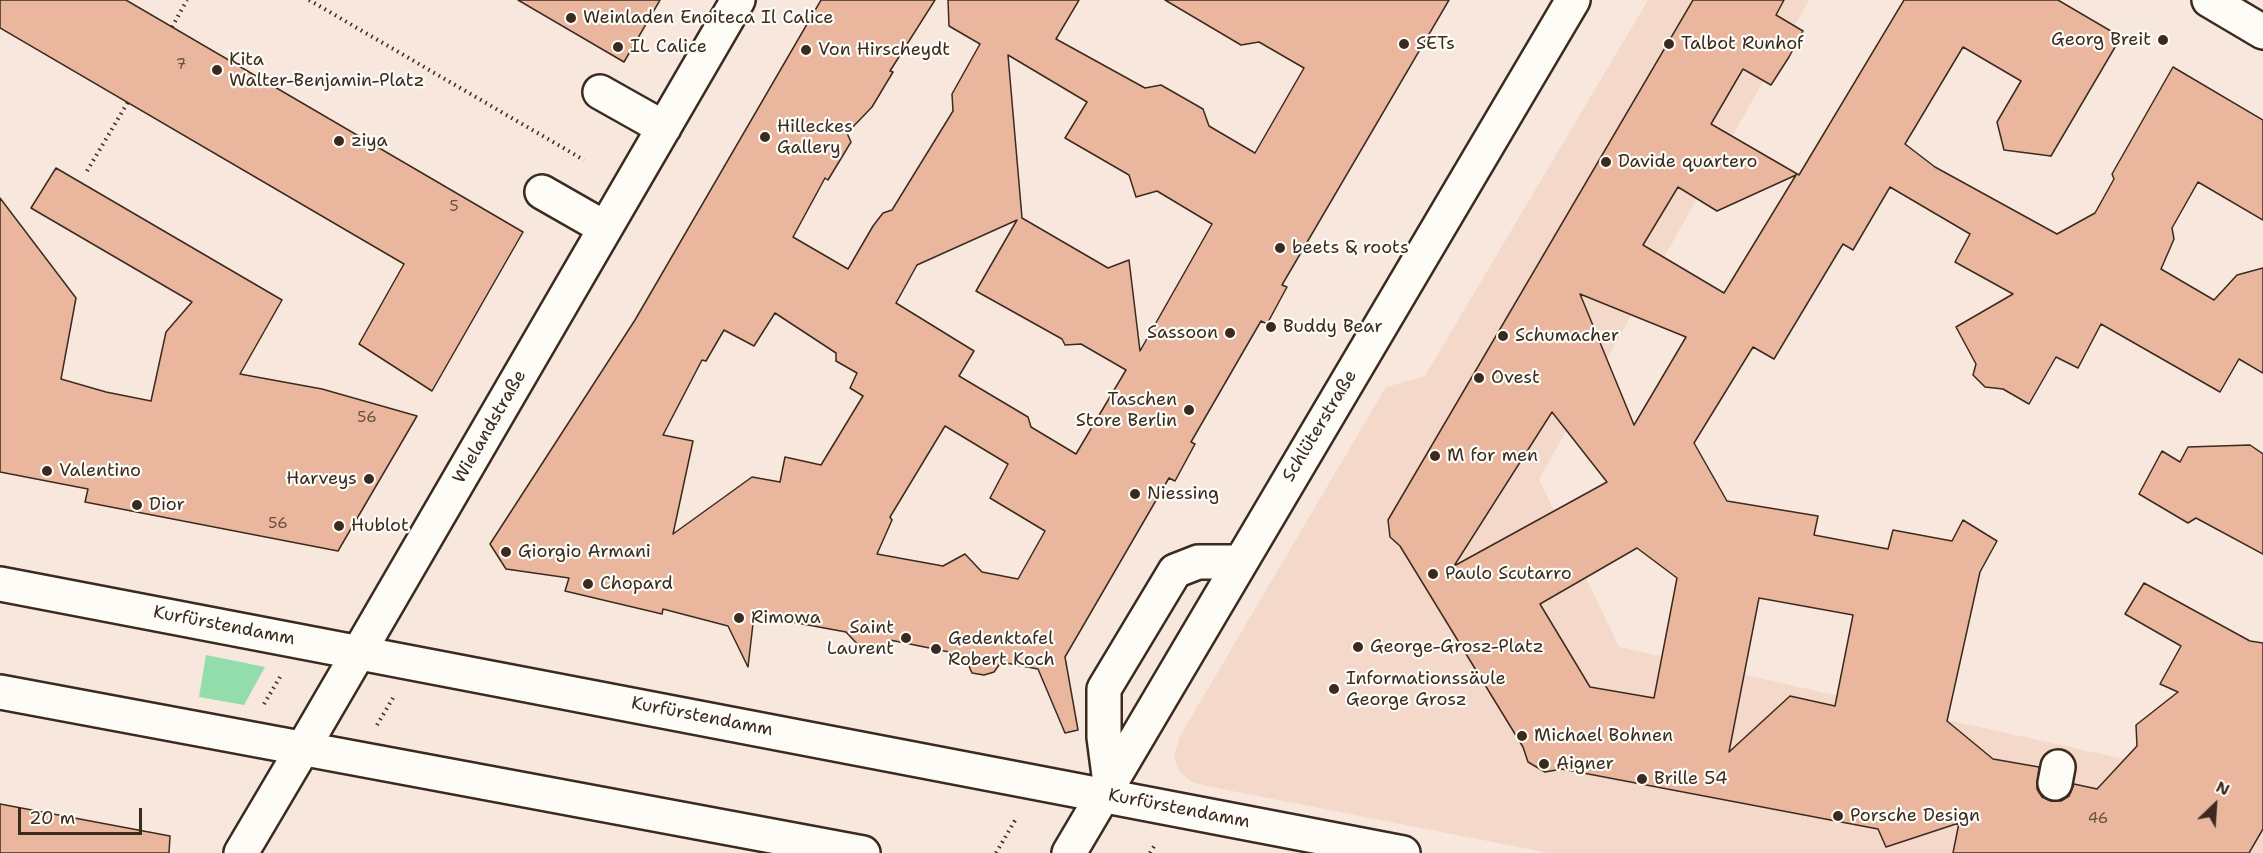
<!DOCTYPE html>
<meta charset="utf-8">
<style>
body{margin:0}
#map{position:relative;width:2263px;height:853px;overflow:hidden;background:#f8e7dc;font-family:"Shantell Sans",sans-serif}
canvas{display:block}
.north{position:absolute;left:2185px;top:775px;width:60px;height:60px;-webkit-text-stroke:4px #fdfcf7;paint-order:stroke;rotate:25deg;font-size:16px;font-weight:700;line-height:24px;text-align:center;color:#3b2a1e}
.north::after{content:'';display:block;margin:auto;width:21px;height:27px;background:#3b2a1e;clip-path:polygon(50% 0,100% 100%,50% 72%,0 100%)}
.scale{position:absolute;left:18px;top:808px;width:124px;height:27px;box-sizing:border-box;border:3px solid #3b2a1e;border-top:0;padding-left:8px;font-size:18px;line-height:21px;white-space:nowrap;color:#3b2a1e;-webkit-text-stroke:4px #fdfcf7;paint-order:stroke}
</style>
<div id="map">
<canvas width="2263" height="853"></canvas>
<div class="north">N</div>
<div class="scale">20 m</div>
</div>
<script>
const c = document.querySelector('canvas').getContext('2d');
c.lineJoin = 'round';
function paint(path, color) { c.fillStyle = color; c.fill(path, 'evenodd'); }
function stroke(path, color, width, dash) { c.strokeStyle = color; c.lineWidth = width; c.lineCap = dash ? 'butt' : 'round'; c.setLineDash(dash || []); c.stroke(path); }
function drawText(font, color, halo, rows, align = 'center') {
  c.font = font + ' "Shantell Sans",sans-serif'; c.lineWidth = 4.5; c.setLineDash([]); c.textBaseline = 'middle'; c.strokeStyle = halo; c.fillStyle = color; for (const [text, x, y, turn = 0] of rows) {
    c.save(); c.translate(x, y); c.rotate((+turn || 0) * Math.PI / 180); c.textAlign = isNaN(turn) ? turn : align; if (halo) c.strokeText(text, 0, 0); c.fillText(text, 0, 0); c.restore();
  }
}
paint(new Path2D(`
 M 1648,0 L 1809,0 L 1539,479 L 1619,647 L 2263,790 L 2263,853 L 1549,853 L 1212,787 L 1192,782 L 1179,771 L 1174,757 L 1180,736 L 1386,387 L 1425,376 Z`), '#f4d8c9');
paint(new Path2D(`
 M 206,655 L 265,667 L 244,705 L 199,697 Z`), '#93dcab');
const building = new Path2D(`
 M 0,0 L 126,0 L 523,232 L 432,391 L 359,344 L 404,264 L 0,28 Z
 M 518,0 L 660,0 L 624,62 Z
 M 821,0 L 935,0 L 890,71 L 893,72 L 872,107 L 847,133 L 851,142 L 828,180 L 825,178 L 793,237 L 848,269 L 873,226 L 883,213 L 892,210 L 953,111 L 952,94 L 980,44 L 949,26 L 948,0 L 1079,0 L 1056,39 L 1145,88 L 1161,85 L 1203,109 L 1209,126 L 1255,153 L 1304,68 L 1259,42 L 1241,45 L 1165,0 L 1449,0 L 1282,285 L 1287,287 L 1267,324 L 1261,321 L 1191,442 L 1195,444 L 1175,481 L 1169,478 L 1065,657 L 1078,730 L 1065,733 L 1038,669 L 1001,662 L 994,672 L 984,675 L 972,673 L 964,655 L 890,640 L 884,649 L 874,652 L 863,650 L 846,632 L 754,615 L 748,667 L 728,626 L 663,609 L 662,614 L 565,591 L 569,578 L 506,569 L 490,544 L 635,320 ZM 1008,55 L 1087,102 L 1065,138 L 1129,175 L 1136,197 L 1157,191 L 1212,224 L 1140,351 L 1129,260 L 1108,268 L 1022,218 ZM 1017,220 L 976,291 L 1062,339 L 1065,345 L 1081,344 L 1126,370 L 1076,454 L 1031,427 L 1028,417 L 959,376 L 974,351 L 896,303 L 917,265 ZM 775,313 L 836,353 L 836,361 L 857,373 L 850,388 L 863,396 L 821,465 L 785,457 L 780,482 L 752,477 L 673,534 L 693,441 L 663,435 L 702,360 L 706,361 L 724,330 L 754,346 ZM 945,426 L 1008,464 L 990,498 L 1045,531 L 1018,579 L 982,572 L 965,554 L 943,566 L 877,554 L 892,520 L 890,517 Z
 M 1693,0 L 1784,0 L 1776,15 L 1803,31 L 1789,57 L 1771,85 L 1743,69 L 1711,124 L 1799,175 L 1904,0 L 2058,0 L 2121,37 L 2051,156 L 2004,150 L 1997,122 L 2021,81 L 1963,47 L 1905,144 L 1935,167 L 2057,234 L 2095,213 L 2114,179 L 2112,174 L 2173,67 L 2263,120 L 2263,220 L 2198,182 L 2172,228 L 2174,239 L 2161,269 L 2214,300 L 2237,275 L 2263,268 L 2263,373 L 2239,359 L 2220,392 L 2101,324 L 2078,368 L 2056,357 L 2029,404 L 2003,389 L 1985,387 L 1973,375 L 1976,364 L 1956,327 L 2013,294 L 1955,262 L 1970,234 L 1890,187 L 1853,250 L 1843,244 L 1774,359 L 1753,347 L 1694,443 L 1727,501 L 1818,516 L 1814,535 L 1888,549 L 1893,530 L 1952,541 L 1963,520 L 1997,541 L 1980,572 L 1947,721 L 1993,759 L 2039,767 L 2037,789 L 2042,797 L 2051,801 L 2061,801 L 2069,796 L 2074,784 L 2097,789 L 2137,746 L 2136,725 L 2178,692 L 2160,684 L 2181,646 L 2125,614 L 2144,583 L 2250,641 L 2263,643 L 2263,829 L 2249,853 L 1953,853 L 1959,823 L 1886,847 L 1878,829 L 1562,769 L 1545,772 L 1528,762 L 1523,747 L 1400,546 L 1390,537 L 1388,520 ZM 1796,175 L 1724,293 L 1643,245 L 1678,187 L 1717,211 ZM 1580,294 L 1686,337 L 1634,425 ZM 1552,412 L 1607,482 L 1454,566 ZM 1637,548 L 1677,578 L 1654,698 L 1590,687 L 1540,604 ZM 1759,598 L 1853,615 L 1835,706 L 1790,696 L 1729,752 Z
 M 56,168 L 282,300 L 240,374 L 322,389 L 417,416 L 338,551 L 85,502 L 88,489 L 0,472 L 0,198 L 76,298 L 61,379 L 106,392 L 151,401 L 166,332 L 192,302 L 31,208 Z
 M 2250,445 L 2263,454 L 2263,554 L 2196,518 L 2188,523 L 2139,494 L 2162,451 L 2180,462 L 2188,447 Z
 M 0,804 L 170,836 L 169,853 L 0,853 Z`);
paint(building, '#ebb69e');
stroke(building, '#3b2a1e', 1.5);
const minor = new Path2D(`
 M 2209,0 L 2263,32
 M 600,92 L 664,128
 M 542,192 L 605,228
 M 359,652 L 738,0
 M 1110,783 L 1104,737 L 1104,689 L 1175,571 L 1198,562 L 1240,562
 M 2055,783 L 2058,767
 M 241,853 L 303,748
 M 1069,853 L 1573,0`);
const major = new Path2D(`
 M 0,584 L 1403,853
 M 0,692 L 863,853
 M 303,748 L 359,652`);
stroke(minor, '#3b2a1e', 38);
stroke(major, '#3b2a1e', 38);
stroke(new Path2D(`
 M 309,0 L 584,160
 M 172,27 L 187,0
 M 87,171 L 128,102
 M 264,704 L 280,677
 M 377,725 L 393,698
 M 996,853 L 1017,817
 M 1150,853 L 1156,843`), '#3b2a1e', 4, [1.5, 4.5]);
stroke(minor, '#fdfcf7', 33);
stroke(major, '#fdfcf7', 33);
for (const [x, y, r, color] of [
 [571,18,6,"#3b2a1e"],
 [2163,40,6,"#3b2a1e"],
 [1404,44,6,"#3b2a1e"],
 [1669,44,6,"#3b2a1e"],
 [618,47,6,"#3b2a1e"],
 [806,50,6,"#3b2a1e"],
 [217,70,6,"#3b2a1e"],
 [765,137,6,"#3b2a1e"],
 [339,141,6,"#3b2a1e"],
 [1606,162,6,"#3b2a1e"],
 [1280,248,6,"#3b2a1e"],
 [1271,327,6,"#3b2a1e"],
 [1230,333,6,"#3b2a1e"],
 [1503,336,6,"#3b2a1e"],
 [1479,378,6,"#3b2a1e"],
 [1189,410,6,"#3b2a1e"],
 [1435,456,6,"#3b2a1e"],
 [47,471,6,"#3b2a1e"],
 [369,479,6,"#3b2a1e"],
 [1135,494,6,"#3b2a1e"],
 [137,505,6,"#3b2a1e"],
 [339,526,6,"#3b2a1e"],
 [506,552,6,"#3b2a1e"],
 [1433,574,6,"#3b2a1e"],
 [588,584,6,"#3b2a1e"],
 [739,618,6,"#3b2a1e"],
 [906,638,6,"#3b2a1e"],
 [1358,647,6,"#3b2a1e"],
 [936,649,6,"#3b2a1e"],
 [1334,689,6,"#3b2a1e"],
 [1522,736,6,"#3b2a1e"],
 [1544,764,6,"#3b2a1e"],
 [1642,779,6,"#3b2a1e"],
 [1838,816,6,"#3b2a1e"]
]) { const dot = new Path2D(); dot.arc(x, y, r, 0, 2 * Math.PI); c.fillStyle = color; c.fill(dot); stroke(dot, '#fdfcf7', 2); }
drawText('15px', '#674d3e', null, [
 ["7",181,65],
 ["5",454,207],
 ["56",367,418],
 ["56",278,524],
 ["46",2098,819]
]);
drawText('18px', '#3b2a1e', '#fdfcf7', [
 ["Weinladen Enoiteca Il Calice",583,18],
 ["Georg Breit",2151,40,"right"],
 ["SETs",1416,44],
 ["Talbot Runhof",1681,44],
 ["IL Calice",630,47],
 ["Von Hirscheydt",818,50],
 ["Kita",229,60],
 ["Walter-Benjamin-Platz",229,81],
 ["Hilleckes",777,127],
 ["Gallery",777,148],
 ["ziya",351,141],
 ["Davide quartero",1618,162],
 ["beets & roots",1292,248],
 ["Buddy Bear",1283,327],
 ["Sassoon",1218,333,"right"],
 ["Schumacher",1515,336],
 ["Ovest",1491,378],
 ["Taschen",1177,400,"right"],
 ["Store Berlin",1177,421,"right"],
 ["M for men",1447,456],
 ["Valentino",59,471],
 ["Harveys",357,479,"right"],
 ["Niessing",1147,494],
 ["Dior",149,505],
 ["Hublot",351,526],
 ["Giorgio Armani",518,552],
 ["Paulo Scutarro",1445,574],
 ["Chopard",600,584],
 ["Rimowa",751,618],
 ["Saint",894,628,"right"],
 ["Laurent",894,649,"right"],
 ["Gedenktafel",948,639],
 ["Robert Koch",948,660],
 ["George-Grosz-Platz",1370,647],
 ["Informationssäule",1346,679],
 ["George Grosz",1346,700],
 ["Michael Bohnen",1534,736],
 ["Aigner",1556,764],
 ["Brille 54",1654,779],
 ["Porsche Design",1850,816]
], 'left');
drawText('18px', '#3b2a1e', '#fdfcf7', [
 ["Schlüterstraße",1320,426,-59],
 ["Wielandstraße",490,427,-60],
 ["Kurfürstendamm",224,626,11],
 ["Kurfürstendamm",702,717,11],
 ["Kurfürstendamm",1179,809,11]
]);
</script>
